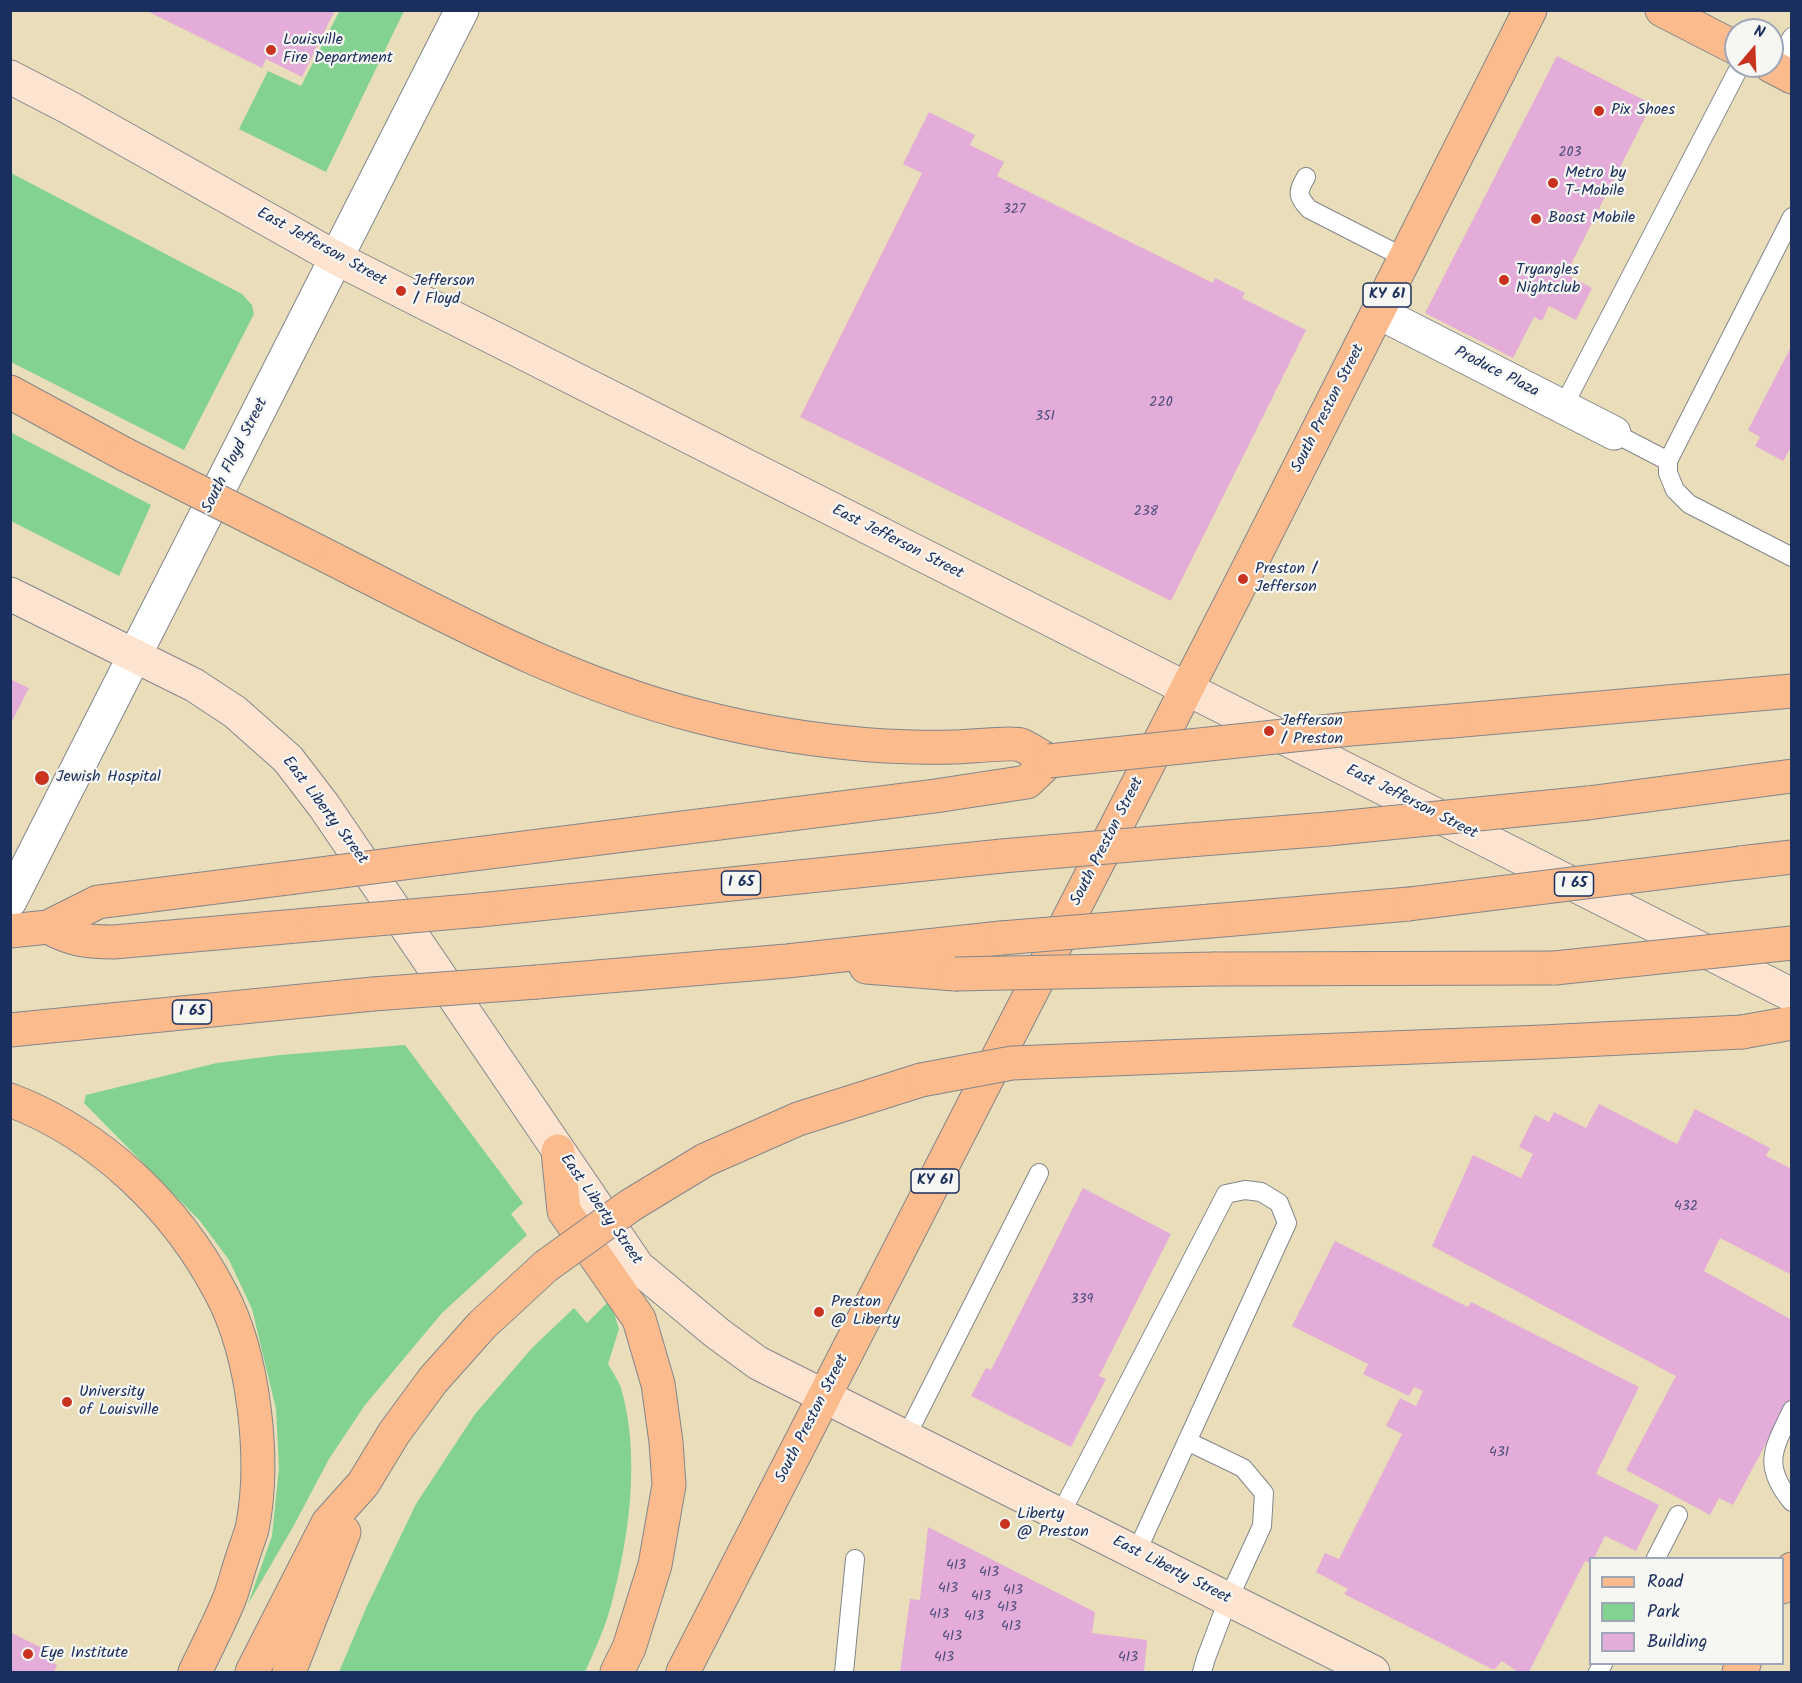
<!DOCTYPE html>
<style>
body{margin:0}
#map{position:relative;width:1802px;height:1683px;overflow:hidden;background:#e9deb9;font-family:Kalam,sans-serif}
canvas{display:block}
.frame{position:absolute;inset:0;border:12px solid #1b2f5e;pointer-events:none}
.legend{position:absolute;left:1589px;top:1557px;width:195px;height:108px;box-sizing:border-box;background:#f6f6f2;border:2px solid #9ea6b7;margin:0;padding:8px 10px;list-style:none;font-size:18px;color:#1b2f5e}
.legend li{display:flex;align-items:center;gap:12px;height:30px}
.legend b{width:30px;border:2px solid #9ea6b7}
.north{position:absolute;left:1724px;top:18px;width:60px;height:60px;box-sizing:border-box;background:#f6f6f2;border:2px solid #9ea6b7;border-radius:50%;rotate:19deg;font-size:16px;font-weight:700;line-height:24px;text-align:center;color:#1b2f5e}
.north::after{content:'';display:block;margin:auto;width:21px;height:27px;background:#c8321e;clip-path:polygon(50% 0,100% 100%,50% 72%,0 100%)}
</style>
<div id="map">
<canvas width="1802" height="1683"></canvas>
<div class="frame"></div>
<ul class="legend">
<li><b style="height:8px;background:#fbbb8c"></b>Road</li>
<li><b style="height:16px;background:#83d292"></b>Park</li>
<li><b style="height:16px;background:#e4acd8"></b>Building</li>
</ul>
<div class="north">N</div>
</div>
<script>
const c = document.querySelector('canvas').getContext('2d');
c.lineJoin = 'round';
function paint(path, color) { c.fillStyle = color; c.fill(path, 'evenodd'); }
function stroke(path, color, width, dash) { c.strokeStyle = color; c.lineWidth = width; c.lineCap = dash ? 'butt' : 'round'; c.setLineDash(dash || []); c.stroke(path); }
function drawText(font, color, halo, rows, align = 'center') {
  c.font = font + ' Kalam,sans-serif'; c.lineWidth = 4.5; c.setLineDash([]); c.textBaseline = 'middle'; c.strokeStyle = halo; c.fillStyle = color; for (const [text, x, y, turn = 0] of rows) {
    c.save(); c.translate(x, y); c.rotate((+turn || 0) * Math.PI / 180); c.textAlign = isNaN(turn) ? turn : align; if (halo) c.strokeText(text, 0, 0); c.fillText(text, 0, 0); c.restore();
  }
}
paint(new Path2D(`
 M 340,10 L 404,11 L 326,172 L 239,129 L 268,71 L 301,86 Z
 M 11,173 L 242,294 L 252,305 L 254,314 L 184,450 L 11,362 Z
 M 10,432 L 151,505 L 119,576 L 11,521 Z
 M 405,1045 L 523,1203 L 511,1214 L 527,1235 L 442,1313 L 365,1405 L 329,1459 L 293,1527 L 248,1604 L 272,1536 L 279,1468 L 276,1409 L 252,1309 L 229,1260 L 200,1221 L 84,1103 L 86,1095 L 217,1063 L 280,1055 Z
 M 610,1300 L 619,1329 L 608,1364 C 612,1371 618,1380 621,1388 C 641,1457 629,1540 610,1609 C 604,1630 594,1652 585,1672 L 339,1672 L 367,1606 L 416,1504 L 475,1414 L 532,1348 L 574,1308 L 587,1323 Z`), '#83d292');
paint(new Path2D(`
 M 145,10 L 335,10 L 302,77 L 266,59 L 262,68 Z
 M 1557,56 L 1652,104 L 1566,274 L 1592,288 L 1576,320 L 1549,306 L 1542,321 L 1534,317 L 1513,358 L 1425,313 Z
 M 929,112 L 975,135 L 970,145 L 1004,162 L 997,176 L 1213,283 L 1215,278 L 1245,293 L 1242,298 L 1306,330 L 1171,601 L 800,417 L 922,173 L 903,164 Z
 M 1792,345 L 1792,446 L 1783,461 L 1755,446 L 1760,437 L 1748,430 Z
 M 10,679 L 29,688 L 10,725 Z
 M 1599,1104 L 1677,1144 L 1695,1109 L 1770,1148 L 1766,1156 L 1792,1169 L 1792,1275 L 1720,1238 L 1704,1271 L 1792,1320 L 1792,1395 L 1733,1505 L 1719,1498 L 1710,1515 L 1626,1470 L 1676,1376 L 1432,1246 L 1473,1155 L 1521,1178 L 1533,1154 L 1519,1147 L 1535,1115 L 1549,1122 L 1554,1112 L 1586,1128 Z
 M 1083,1188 L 1171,1234 L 1099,1376 L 1106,1379 L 1071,1447 L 971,1396 L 986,1368 L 991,1370 Z
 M 1335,1241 L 1468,1307 L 1471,1302 L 1639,1387 L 1596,1474 L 1659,1505 L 1636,1551 L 1605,1536 L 1594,1558 L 1590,1558 L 1590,1563 L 1585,1561 L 1529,1672 L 1518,1672 L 1502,1661 L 1494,1670 L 1344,1594 L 1348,1589 L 1316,1572 L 1325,1553 L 1339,1559 L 1402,1434 L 1386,1426 L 1400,1398 L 1416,1406 L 1423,1391 L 1414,1387 L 1409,1396 L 1363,1374 L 1368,1364 L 1292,1326 Z
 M 928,1527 L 1095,1612 L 1092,1633 L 1147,1640 L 1144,1672 L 900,1672 L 910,1599 L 920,1600 Z
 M 10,1632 L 46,1650 L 43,1657 L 57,1665 L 54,1672 L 10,1672 Z`), '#e4acd8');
const service = new Path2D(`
 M 1775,68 L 1792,37
 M 1306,177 C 1297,193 1297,195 1309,209 L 1405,258
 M 1792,217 L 1668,461 L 1668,473 L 1675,490 L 1689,504 L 1792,557
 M 1563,407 L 1740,66
 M 1614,433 L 1668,461
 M 1792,1410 C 1774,1448 1761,1465 1792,1502
 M 906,1437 L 1039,1173
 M 1187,1441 L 1243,1468 L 1264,1493 L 1262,1526 L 1228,1600 L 1206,1658 L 1202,1672
 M 1060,1515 L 1226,1194 L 1245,1190 L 1261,1192 L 1279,1203 L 1287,1223 L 1136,1553
 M 1656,1558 L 1678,1515
 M 844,1672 L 855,1559
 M 1598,1672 L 1603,1664`);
const minor = new Path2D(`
 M 1378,312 L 1614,433
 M 10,901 L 462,10`);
const secondary = new Path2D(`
 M 10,77 L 68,107 L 336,258 L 401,291 L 1792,995
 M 10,594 L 194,685 L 235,712 L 288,759 L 324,806 L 638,1267 L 717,1333 L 758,1363 L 1373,1672`);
const primary = new Path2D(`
 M 1662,10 L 1736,48
 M 1771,66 L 1792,77
 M 1782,1587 L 1792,1569
 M 683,1672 L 1243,579 L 1530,10
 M 1739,1672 L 1744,1664`);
const motorway = new Path2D(`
 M 10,392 L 126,455
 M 307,546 C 433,609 559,681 697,716 C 758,732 823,742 885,746 C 908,747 931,748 953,747 C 967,747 1012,742 1021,745 C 1030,749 1040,756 1049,761 L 1027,782 L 935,796 L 443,858
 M 1452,721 L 1792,691
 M 1588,803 L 1792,776
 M 1189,840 L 1328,829
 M 1740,863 L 1792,857
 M 480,910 L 1002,856
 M 1211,921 L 1409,904
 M 48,927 C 72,940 87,942 114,942 L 319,924
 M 10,931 L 48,927 L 98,902 L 289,878
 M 866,967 L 955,974
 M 1215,969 L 1555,968
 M 537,982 L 787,961 L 1001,938
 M 10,1030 L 373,994
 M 1742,1032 L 1792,1023
 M 10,1100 C 100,1134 177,1208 221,1293 C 254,1355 266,1460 252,1529 C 249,1539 245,1549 242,1559 C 237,1573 234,1588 228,1602 C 218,1626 206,1649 195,1672
 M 558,1151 L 564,1211 L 639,1319 L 658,1384 L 666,1442 L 669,1485 L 655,1565 L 629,1648 L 617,1672
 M 705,1160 L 798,1119 L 921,1080
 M 252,1672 L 328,1523 L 363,1484 L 394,1433 L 433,1380 L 482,1325 L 546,1266
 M 289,1672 L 344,1532`);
stroke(service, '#82868c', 20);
stroke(minor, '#82868c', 35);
stroke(secondary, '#82868c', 35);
stroke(primary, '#82868c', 35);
stroke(motorway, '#82868c', 35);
stroke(service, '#fff', 18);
stroke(minor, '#fff', 33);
stroke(secondary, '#fde4d1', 33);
stroke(primary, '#fbbb8c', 33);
stroke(motorway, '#fbbb8c', 33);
const motorwayBridge = new Path2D(`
 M 126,455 L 307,546
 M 1049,761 L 1350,729 L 1452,721
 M 1328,829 L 1588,803
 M 1002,856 L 1189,840
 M 289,878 L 443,858
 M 1409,904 L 1740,863
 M 319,924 L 480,910
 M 1001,938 L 1211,921
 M 1555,968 L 1792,943
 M 955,974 L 1215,969
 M 373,994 L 537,982
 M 921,1080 L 1012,1063 L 1542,1042 L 1742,1032
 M 546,1266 L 631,1205 L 705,1160`);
stroke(motorwayBridge, '#82868c', 35, []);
stroke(motorwayBridge, '#fbbb8c', 33);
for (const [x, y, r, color] of [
 [271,50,6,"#c8321e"],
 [1599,111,6,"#c8321e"],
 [1553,183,6,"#c8321e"],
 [1536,219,6,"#c8321e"],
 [1504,280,6,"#c8321e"],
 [401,291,6,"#c8321e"],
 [1243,579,6,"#c8321e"],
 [1269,731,6,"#c8321e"],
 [42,778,8,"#c8321e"],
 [819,1312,6,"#c8321e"],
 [67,1402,6,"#c8321e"],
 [1005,1524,6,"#c8321e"],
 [28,1654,6,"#c8321e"]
]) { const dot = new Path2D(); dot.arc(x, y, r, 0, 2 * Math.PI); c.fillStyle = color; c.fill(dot); stroke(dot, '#f6f6f2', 2); }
drawText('14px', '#4d4e7c', null, [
 ["203",1570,154],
 ["327",1014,211],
 ["220",1161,404],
 ["351",1045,418],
 ["238",1146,513],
 ["432",1686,1208],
 ["339",1082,1301],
 ["431",1499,1454],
 ["413",956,1567],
 ["413",989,1574],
 ["413",948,1590],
 ["413",1013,1592],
 ["413",981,1598],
 ["413",1007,1609],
 ["413",939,1616],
 ["413",974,1618],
 ["413",1011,1628],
 ["413",952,1638],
 ["413",944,1659],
 ["413",1128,1659]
]);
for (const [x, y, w] of [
 [1387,295,48],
 [741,883,39],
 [1574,884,39],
 [192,1012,39],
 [935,1181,48]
]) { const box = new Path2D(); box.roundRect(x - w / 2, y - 12, w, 24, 4.5); c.fillStyle = '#f6f6f2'; c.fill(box); stroke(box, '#1b2f5e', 1.5); }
drawText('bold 15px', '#1b2f5e', null, [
 ["KY 61",1387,295],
 ["I 65",741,883],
 ["I 65",1574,884],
 ["I 65",192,1012],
 ["KY 61",935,1181]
]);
drawText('16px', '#1b2f5e', '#f6f6f2', [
 ["Louisville",283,41],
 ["Fire Department",283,59],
 ["Pix Shoes",1611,111],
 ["Metro by",1565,174],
 ["T-Mobile",1565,192],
 ["Boost Mobile",1548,219],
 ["Tryangles",1516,271],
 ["Nightclub",1516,289],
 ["Jefferson",413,282],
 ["/ Floyd",413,300],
 ["Preston /",1255,570],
 ["Jefferson",1255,588],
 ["Jefferson",1281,722],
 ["/ Preston",1281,740],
 ["Jewish Hospital",56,778],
 ["Preston",831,1303],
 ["@ Liberty",831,1321],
 ["University",79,1393],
 ["of Louisville",79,1411],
 ["Liberty",1017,1515],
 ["@ Preston",1017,1533],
 ["Eye Institute",40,1654]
], 'left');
drawText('16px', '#1b2f5e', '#f6f6f2', [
 ["East Jefferson Street",321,248,29],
 ["Produce Plaza",1496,373,27],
 ["South Preston Street",1329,409,-63],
 ["South Floyd Street",236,456,-63],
 ["East Jefferson Street",897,543,27],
 ["East Jefferson Street",1411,803,27],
 ["East Liberty Street",324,811,53],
 ["South Preston Street",1108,842,-63],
 ["East Liberty Street",600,1210,55],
 ["South Preston Street",813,1419,-63],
 ["East Liberty Street",1171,1571,27]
]);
</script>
